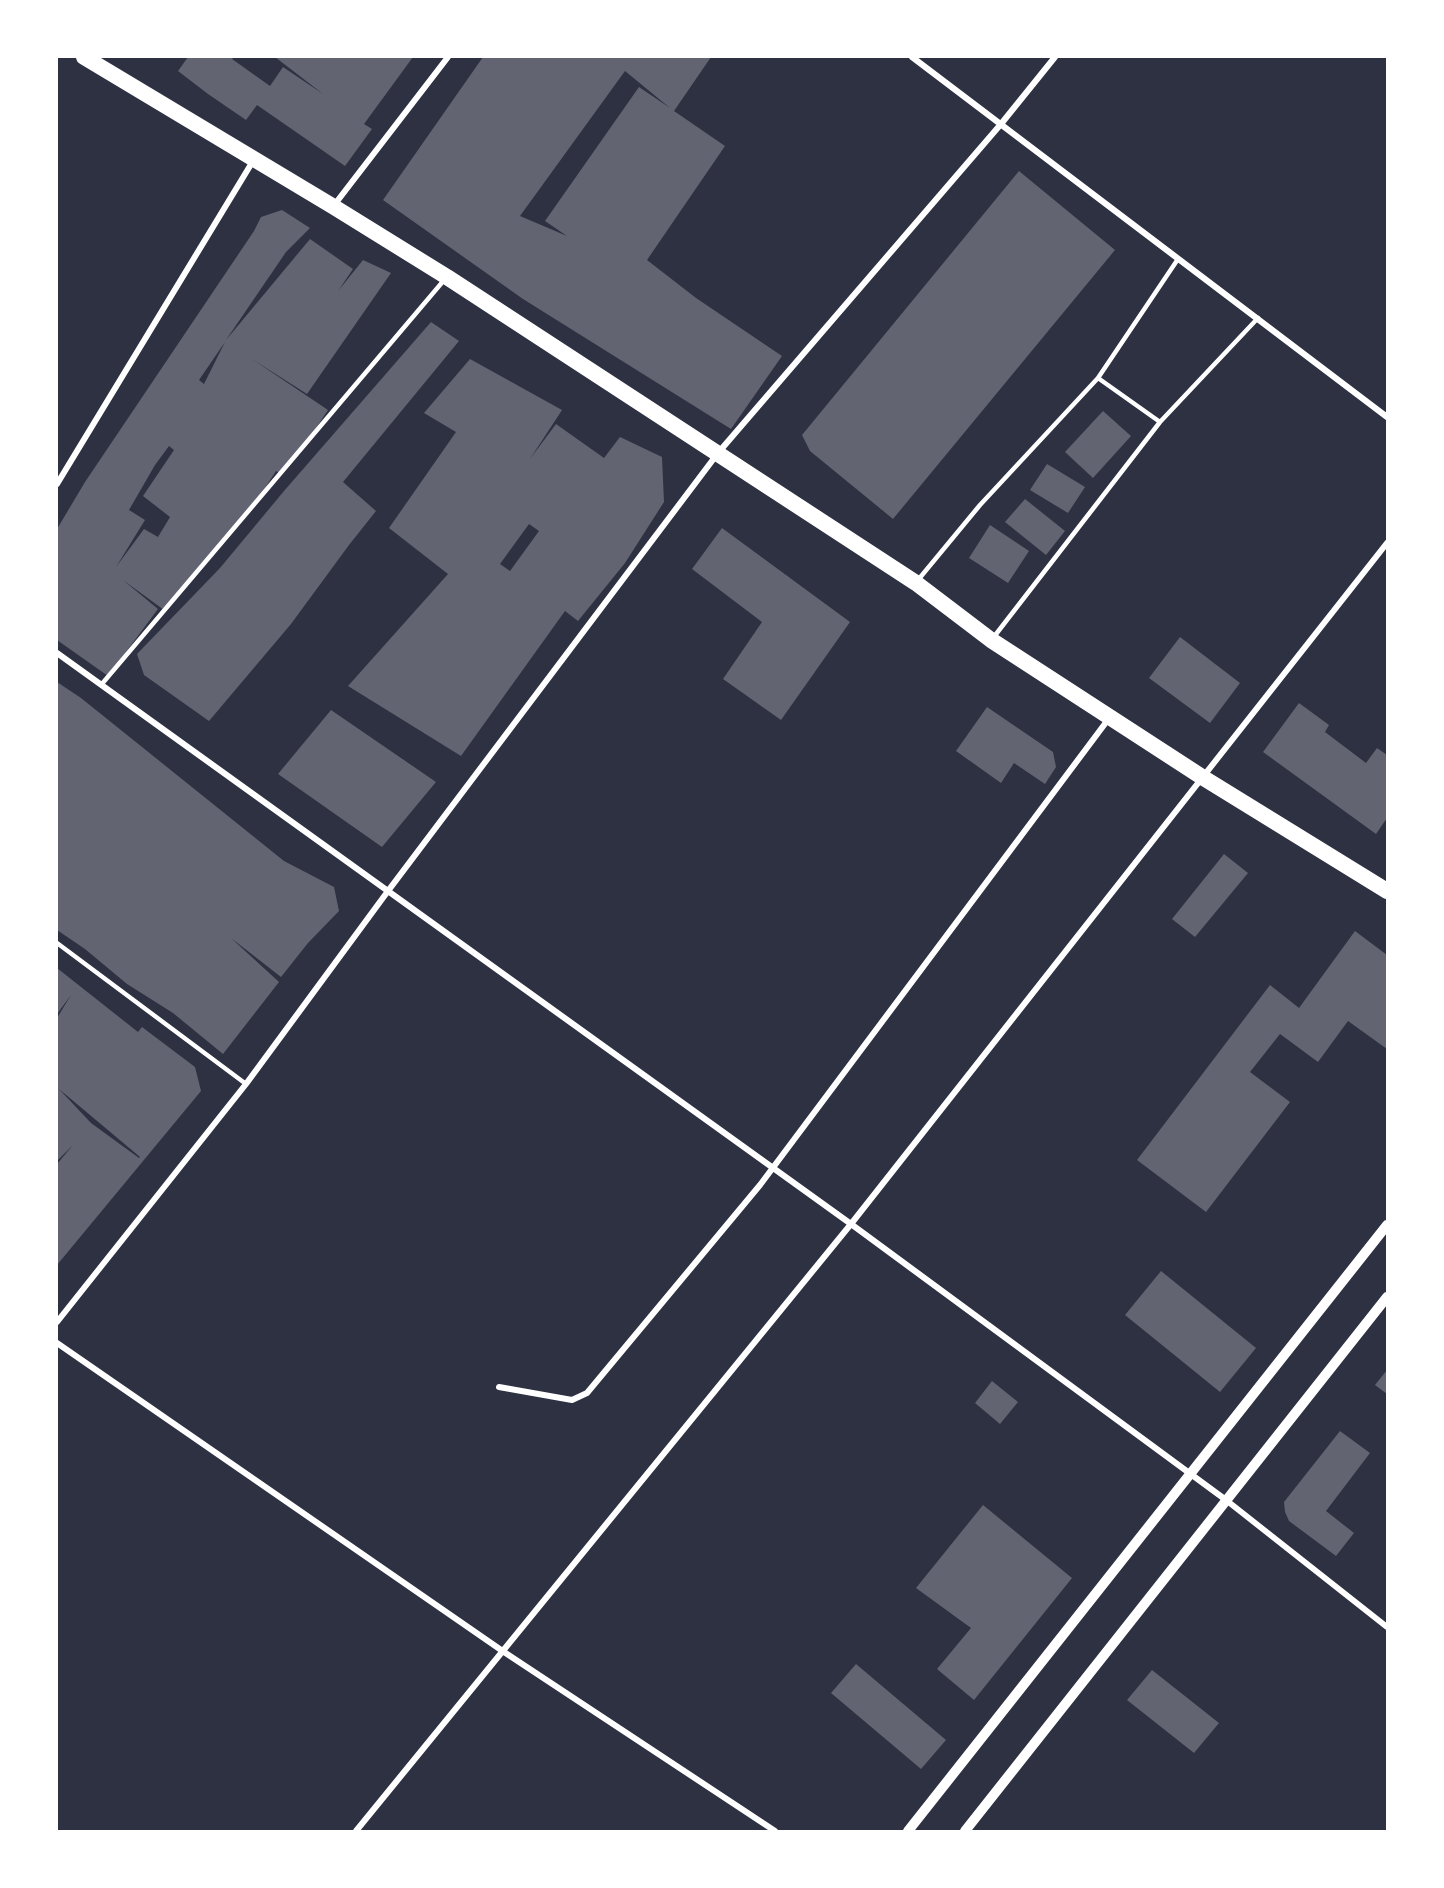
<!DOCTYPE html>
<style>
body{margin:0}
#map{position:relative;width:1444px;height:1888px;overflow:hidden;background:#2d3142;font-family:"Space Grotesk",sans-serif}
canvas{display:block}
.frame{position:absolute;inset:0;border:58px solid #fff;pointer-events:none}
</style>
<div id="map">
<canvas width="1444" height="1888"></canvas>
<div class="frame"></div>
</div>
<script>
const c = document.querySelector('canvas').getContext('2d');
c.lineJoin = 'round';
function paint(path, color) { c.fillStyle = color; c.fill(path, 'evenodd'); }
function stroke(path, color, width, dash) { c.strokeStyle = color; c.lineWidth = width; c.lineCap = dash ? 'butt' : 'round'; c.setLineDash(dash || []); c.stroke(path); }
paint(new Path2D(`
 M 188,57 L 234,57 L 232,59 L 270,86 L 283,67 L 323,94 L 275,57 L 413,57 L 364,124 L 372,129 L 345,166 L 257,105 L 246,120 L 208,94 L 178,71 Z
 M 483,57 L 711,57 L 674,111 L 725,146 L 647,260 L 696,298 L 782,356 L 731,429 L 523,299 L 383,200 ZM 625,71 L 670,108 L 639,87 L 545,221 L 567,236 L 520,216 Z
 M 1019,171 L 1115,250 L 893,519 L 810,451 L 802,435 Z
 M 282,210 L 310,228 L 286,252 L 226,340 L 310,239 L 353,269 L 338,291 L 363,260 L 391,273 L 307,394 L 252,359 L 328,410 L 304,446 L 280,473 L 276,471 L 256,502 L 164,610 L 123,580 L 158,609 L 108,676 L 57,640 L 57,529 L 85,482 L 254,231 L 261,217 ZM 225,342 L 204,384 L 199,380 ZM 169,446 L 174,450 L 143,496 L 170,517 L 158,537 L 144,529 L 116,567 L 145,520 L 129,510 L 155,465 Z
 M 431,322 L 459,341 L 343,482 L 376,511 L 349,545 L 291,624 L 209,721 L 144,675 L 137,654 L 220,568 L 284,491 Z
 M 470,359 L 562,410 L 530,459 L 556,424 L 604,458 L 620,437 L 662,457 L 664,502 L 625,563 L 578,621 L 565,611 L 461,756 L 348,686 L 448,574 L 389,528 L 456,432 L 424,413 ZM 529,524 L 539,531 L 510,571 L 500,564 Z
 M 1103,411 L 1131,436 L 1093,478 L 1065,452 Z
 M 1047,464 L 1085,487 L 1068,513 L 1030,490 Z
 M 1025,499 L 1065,531 L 1046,555 L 1005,522 Z
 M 990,525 L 1029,551 L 1008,583 L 969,558 Z
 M 722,528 L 850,622 L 781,720 L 723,679 L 762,622 L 692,569 Z
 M 1180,637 L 1240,683 L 1210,723 L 1149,678 Z
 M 57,682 L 81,698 L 284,861 L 334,887 L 339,911 L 308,943 L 281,977 L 231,938 L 279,982 L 223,1054 L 173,1013 L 127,984 L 85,949 L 57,930 Z
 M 1299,703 L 1329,725 L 1325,732 L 1366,763 L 1377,748 L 1387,755 L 1387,818 L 1376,834 L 1263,752 Z
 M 987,707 L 1053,752 L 1056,767 L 1045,784 L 1014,763 L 1001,783 L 956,751 Z
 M 331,710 L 436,782 L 382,847 L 278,774 Z
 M 1224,854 L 1248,873 L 1195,937 L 1172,919 Z
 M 1355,931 L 1387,955 L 1387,1049 L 1348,1021 L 1318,1062 L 1280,1034 L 1250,1072 L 1290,1102 L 1206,1212 L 1137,1160 L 1270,985 L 1299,1008 Z
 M 57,968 L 138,1032 L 142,1027 L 195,1067 L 201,1091 L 57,1265 L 57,1164 L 73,1145 L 57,1161 L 57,1018 L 71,995 L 57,1014 ZM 59,1089 L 140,1157 L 139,1158 L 91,1123 Z
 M 1161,1271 L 1256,1348 L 1220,1392 L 1125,1315 Z
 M 1387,1370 L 1387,1394 L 1375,1385 Z
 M 992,1381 L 1018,1402 L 1000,1424 L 975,1403 Z
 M 1340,1431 L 1370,1453 L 1326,1511 L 1354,1533 L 1336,1556 L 1289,1521 L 1285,1512 L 1284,1502 Z
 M 983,1505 L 1072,1578 L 974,1700 L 937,1669 L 971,1628 L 916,1588 Z
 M 856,1664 L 946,1740 L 921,1769 L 831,1693 Z
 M 1152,1670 L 1219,1723 L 1194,1753 L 1127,1700 Z`), '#626471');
stroke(new Path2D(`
 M 1098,378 L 1160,422
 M 918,580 L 980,505 L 1098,378 L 1178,259
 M 993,638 L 1160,422 L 1258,318
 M 101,685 L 445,279
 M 57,943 L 246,1084`), '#fff', 4.5);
stroke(new Path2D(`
 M 912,57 L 1387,417
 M 335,204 L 448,57
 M 57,484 L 253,161
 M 57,653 L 851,1224 L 1226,1500 L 1387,1627
 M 57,1322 L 246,1084 L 388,891 L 718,453 L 1001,124 L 1055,57
 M 57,1343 L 504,1652 L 775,1831
 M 499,1387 L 572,1400 L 587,1393 L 760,1185 L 1110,717
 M 356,1831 L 851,1224 L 1387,543`), '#fff', 6);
stroke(new Path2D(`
 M 908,1831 L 1387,1225
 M 965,1831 L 1387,1297`), '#fff', 10);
stroke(new Path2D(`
 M 84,57 L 334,207 L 447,277 L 916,583 L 991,640 L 1202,777 L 1387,891`), '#fff', 16);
</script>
